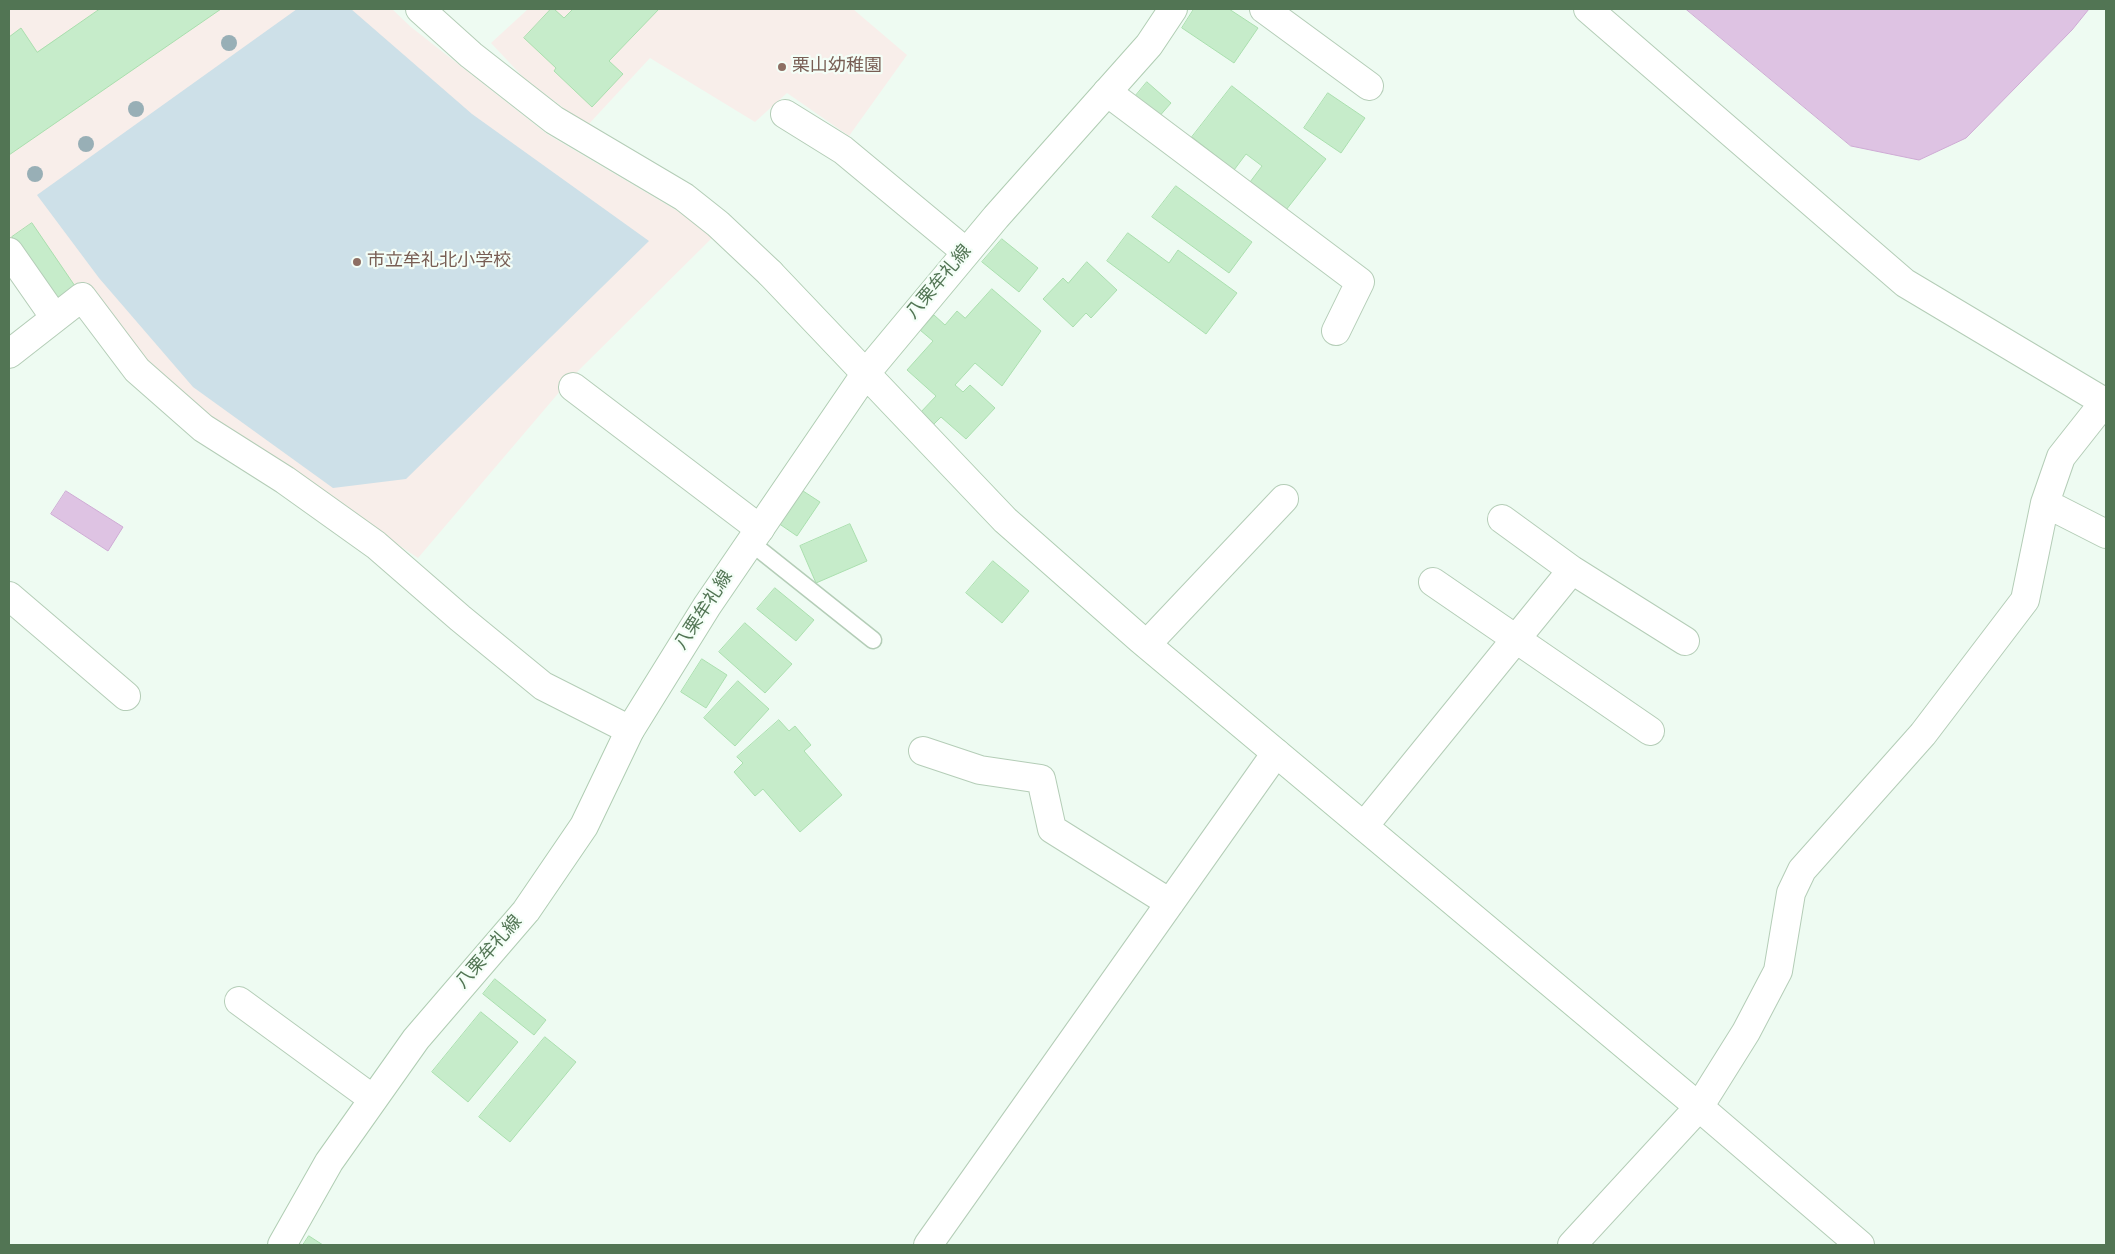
<!DOCTYPE html>
<meta charset="utf-8">
<style>
body{margin:0}
#map{position:relative;width:2115px;height:1254px;overflow:hidden;background:#eefbf2;font-family:Overpass,sans-serif}
canvas{display:block}
.frame{position:absolute;inset:0;border:10px solid #527554;pointer-events:none}
</style>
<div id="map">
<canvas width="2115" height="1254"></canvas>
<div class="frame"></div>
</div>
<script>
const c = document.querySelector('canvas').getContext('2d');
c.lineJoin = 'round';
function paint(path, color) { c.fillStyle = color; c.fill(path, 'evenodd'); }
function stroke(path, color, width, dash) { c.strokeStyle = color; c.lineWidth = width; c.lineCap = dash ? 'butt' : 'round'; c.setLineDash(dash || []); c.stroke(path); }
function drawText(font, color, halo, rows, align = 'center') {
  c.font = font + ' Overpass,"Noto Sans JP",sans-serif'; c.lineWidth = 4.5; c.setLineDash([]); c.textBaseline = 'middle'; c.strokeStyle = halo; c.fillStyle = color; for (const [text, x, y, turn = 0] of rows) {
    c.save(); c.translate(x, y); c.rotate((+turn || 0) * Math.PI / 180); c.textAlign = isNaN(turn) ? turn : align; if (halo) c.strokeText(text, 0, 0); c.fillText(text, 0, 0); c.restore();
  }
}
paint(new Path2D(`
 M 9,9 L 392,9 L 411,27 L 547,134 L 681,213 L 713,237 L 573,376 L 418,558 L 177,397 L 145,363 L 87,287 L 57,308 L 9,238 Z
 M 528,9 L 853,9 L 907,55 L 849,136 L 787,93 L 755,122 L 650,58 L 587,126 L 523,77 L 491,43 Z`), '#f8eeea');
paint(new Path2D(`
 M 297,9 L 351,9 L 472,114 L 649,241 L 406,479 L 333,488 L 193,387 L 99,278 L 37,195 Z`), '#cde0e8');
const water = new Path2D(`
 M 1686,9 L 2089,9 L 2072,30 L 1966,138 L 1919,160 L 1851,146 Z
 M 66,491 L 123,527 L 108,551 L 51,514 Z`);
paint(water, '#dec3e3');
stroke(water, '#ceabd4', 1);
const building = new Path2D(`
 M 100,9 L 221,9 L 9,155 L 9,37 L 21,28 L 37,52 Z
 M 551,9 L 554,9 L 564,18 L 573,9 L 659,9 L 609,61 L 623,74 L 592,107 L 554,71 L 556,68 L 524,38 Z
 M 1194,9 L 1229,9 L 1258,28 L 1234,63 L 1182,28 Z
 M 1147,82 L 1171,103 L 1157,119 L 1133,99 Z
 M 1232,86 L 1326,159 L 1286,210 L 1250,182 L 1262,166 L 1246,154 L 1234,170 L 1192,137 Z
 M 1328,93 L 1365,118 L 1341,153 L 1304,128 Z
 M 1176,186 L 1252,242 L 1229,273 L 1152,217 Z
 M 32,223 L 77,289 L 57,302 L 12,237 Z
 M 1128,233 L 1169,263 L 1178,250 L 1237,293 L 1206,334 L 1107,261 Z
 M 1002,239 L 1038,268 L 1019,292 L 982,262 Z
 M 1087,262 L 1117,290 L 1091,318 L 1086,313 L 1073,327 L 1043,299 L 1063,278 L 1068,283 Z
 M 992,289 L 1041,331 L 1002,386 L 975,363 L 955,385 L 963,392 L 970,385 L 995,408 L 966,439 L 941,417 L 933,425 L 920,413 L 936,396 L 907,370 L 933,341 L 920,330 L 934,315 L 945,325 L 957,311 L 965,318 Z
 M 800,489 L 820,502 L 797,536 L 778,523 Z
 M 850,524 L 867,561 L 816,583 L 800,546 Z
 M 993,561 L 1029,591 L 1002,623 L 966,593 Z
 M 775,588 L 814,620 L 796,641 L 757,609 Z
 M 745,623 L 792,664 L 765,693 L 719,652 Z
 M 702,659 L 727,675 L 706,708 L 681,692 Z
 M 738,681 L 769,709 L 735,746 L 704,718 Z
 M 779,720 L 789,731 L 795,726 L 811,745 L 804,751 L 842,795 L 800,832 L 763,789 L 755,796 L 734,772 L 743,763 L 737,757 Z
 M 495,979 L 546,1020 L 534,1035 L 483,994 Z
 M 481,1012 L 518,1042 L 468,1102 L 432,1072 Z
 M 545,1037 L 576,1062 L 510,1142 L 479,1117 Z
 M 309,1236 L 323,1245 L 303,1245 Z`);
paint(building, '#c6ecca');
stroke(building, '#aadfae', 1);
const lane = new Path2D(`
 M 750,542 L 873,640`);
const street = new Path2D(`
 M 420,9 L 471,55 L 554,120 L 684,197 L 718,224 L 770,273
 M 1264,9 L 1369,86
 M 1588,9 L 1905,283 L 2106,403
 M 1107,92 L 1360,282 L 1336,331
 M 785,114 L 843,150 L 966,252
 M 9,252 L 55,318
 M 9,354 L 82,297 L 137,370 L 203,428 L 285,480 L 376,545 L 460,618 L 543,686 L 630,730
 M 573,387 L 760,529
 M 2045,503 L 2106,534
 M 1502,519 L 1572,570 L 1685,641
 M 1433,582 L 1650,731
 M 9,596 L 126,696
 M 1147,644 L 1284,499
 M 923,751 L 980,770 L 1041,779 L 1052,829 L 1170,903
 M 1364,826 L 1572,570
 M 239,1001 L 373,1099
 M 1699,1107 L 1860,1245
 M 928,1245 L 1276,753
 M 1572,1245 L 1699,1107 L 1746,1032 L 1778,971 L 1791,893 L 1802,870 L 1923,734 L 2025,600 L 2045,503 L 2061,457 L 2106,400`);
const secondary = new Path2D(`
 M 770,273 L 1005,520 L 1140,639 L 1699,1107
 M 282,1245 L 329,1162 L 416,1039 L 526,911 L 584,826 L 630,730 L 707,606 L 866,373 L 996,217 L 1149,45 L 1173,9`);
stroke(lane, '#b4cdb7', 19);
stroke(street, '#b4cdb7', 30);
stroke(secondary, '#b0cdb3', 30);
stroke(lane, '#fff', 16);
stroke(street, '#fff', 28);
stroke(secondary, '#fff', 28);
c.fillStyle = '#98afb6';
for (const [x, y] of [
 [229,43],
 [136,109],
 [86,144],
 [35,174]
]) { c.beginPath(); c.arc(x, y, 8, 0, 2 * Math.PI); c.fill(); }
for (const [x, y, r, color] of [
 [782,67,5,"#8d6e63"],
 [357,262,5,"#8d6e63"]
]) { const dot = new Path2D(); dot.arc(x, y, r, 0, 2 * Math.PI); c.fillStyle = color; c.fill(dot); stroke(dot, '#f4fef7', 2); }
drawText('18px', '#785e54', '#f4fef7', [
 ["栗山幼稚園",792,67],
 ["市立牟礼北小学校",367,262]
], 'left');
drawText('18px', '#527554', '#f4fef7', [
 ["八栗牟礼線",940,283,-50],
 ["八栗牟礼線",705,611,-57],
 ["八栗牟礼線",490,953,-49]
]);
</script>
